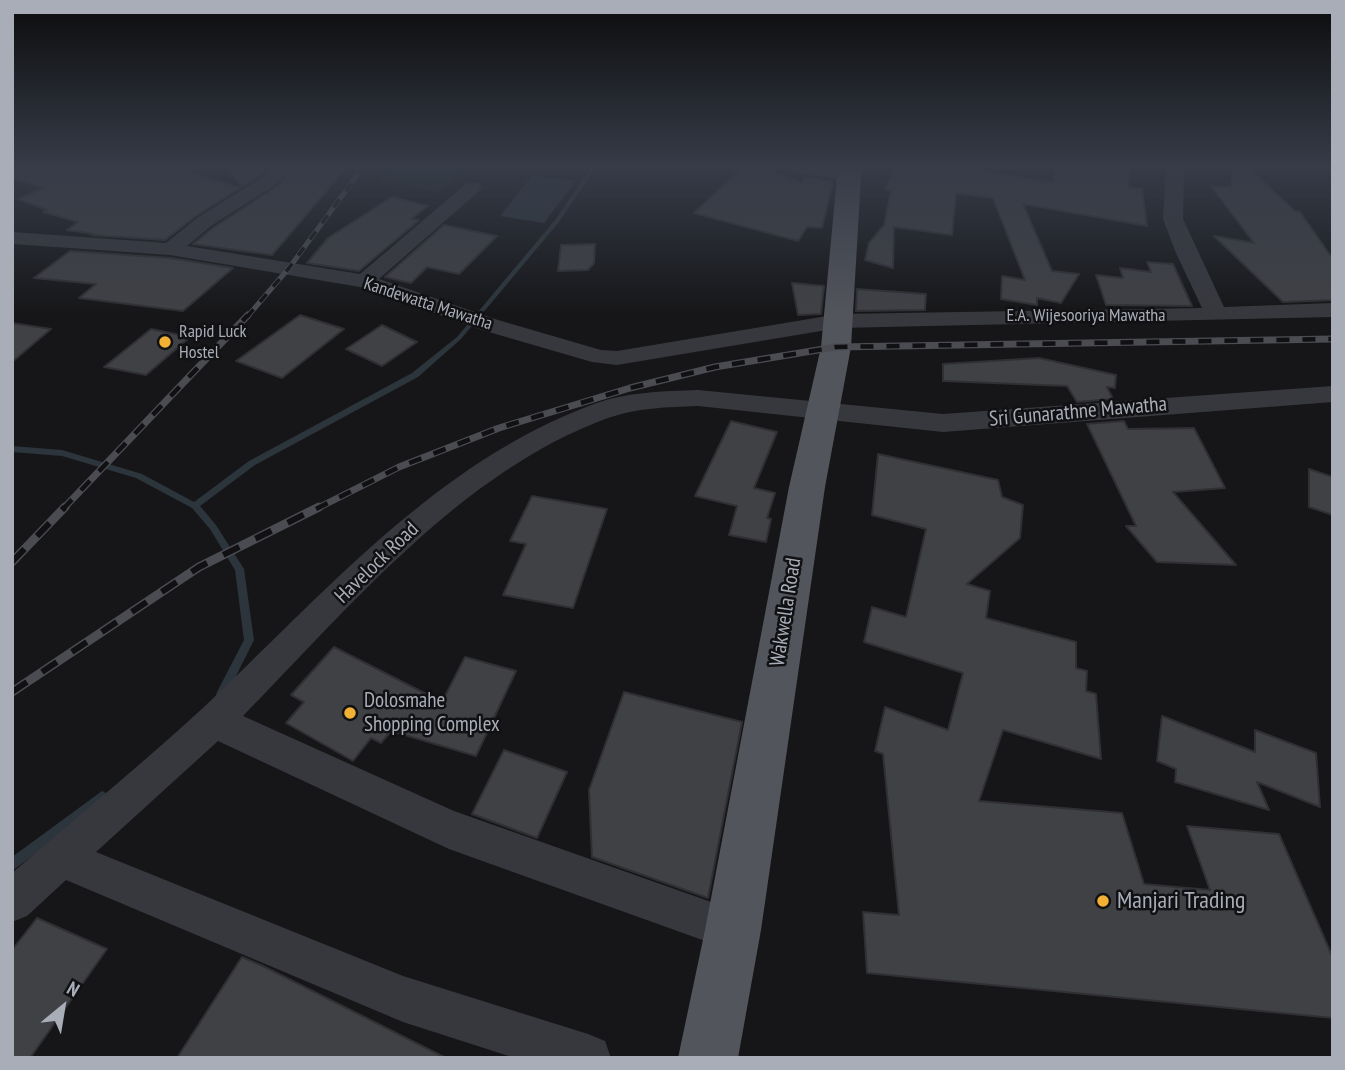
<!DOCTYPE html>
<style>
body{margin:0}
#map{position:relative;width:1345px;height:1070px;overflow:hidden;background:#161618;font-family:"PT Sans Narrow",sans-serif}
canvas{display:block}
.frame{position:absolute;inset:0;border:14px solid #a8adb8;pointer-events:none}
.north{position:absolute;left:28px;top:972px;width:70px;height:70px;-webkit-text-stroke:5px #111113;paint-order:stroke;rotate:30deg;font-size:19px;font-weight:700;line-height:28px;text-align:center;color:#a8adb8}
.north::after{content:'';display:block;margin:auto;width:24px;height:32px;background:#a8adb8;clip-path:polygon(50% 0,100% 100%,50% 72%,0 100%)}
</style>
<div id="map">
<canvas width="1345" height="1070"></canvas>
<div class="frame"></div>
<div class="north">N</div>
</div>
<script>
const c = document.querySelector('canvas').getContext('2d');
c.lineJoin = 'round';
function paint(path, color) { c.fillStyle = color; c.fill(path, 'evenodd'); }
function stroke(path, color, width, dash) { c.strokeStyle = color; c.lineWidth = width; c.lineCap = dash ? 'butt' : 'round'; c.setLineDash(dash || []); c.stroke(path); }
function drawText(font, color, halo, rows, align = 'center') {
  c.font = font + ' "PT Sans Narrow",sans-serif'; c.lineWidth = 5; c.setLineDash([]); c.textBaseline = 'middle'; c.strokeStyle = halo; c.fillStyle = color; for (const [text, x, y, turn = 0] of rows) {
    c.save(); c.translate(x, y); c.rotate((+turn || 0) * Math.PI / 180); c.textAlign = isNaN(turn) ? turn : align; if (halo) c.strokeText(text, 0, 0); c.fillText(text, 0, 0); c.restore();
  }
}
paint(new Path2D(`
 M 390,166 L 468,166 L 438,193 L 380,180 Z`), '#1e261f');
paint(new Path2D(`
 M 533,175 L 576,181 L 544,223 L 500,216 Z`), '#2c353c');
paint(new Path2D(`
 M 592,166 L 597,166 L 559,222 L 461,339 L 418,377 L 255,465 L 200,506 L 216,525 L 244,569 L 254,640 L 225,698 L 221,700 L 217,698 L 216,695 L 217,692 L 244,640 L 235,570 L 210,529 L 192,508 L 136,478 L 62,456 L 12,452 L 12,446 L 62,450 L 142,474 L 194,502 L 249,461 L 412,373 L 457,337 L 555,220 Z
 M 102,791 L 106,793 L 108,797 L 106,801 L 12,871 L 12,857 Z`), '#2c353c');
const building = new Path2D(`
 M 12,166 L 171,166 L 240,188 L 196,216 L 165,240 L 92,235 L 94,234 L 67,230 L 78,222 L 43,212 L 47,210 L 18,199 L 43,188 L 12,178 Z
 M 227,166 L 266,166 L 265,172 L 242,187 Z
 M 289,166 L 348,166 L 272,255 L 193,244 L 213,228 L 282,183 Z
 M 744,166 L 756,166 L 803,183 L 804,176 L 833,182 L 822,228 L 807,227 L 798,241 L 694,213 Z
 M 895,166 L 947,166 L 1053,182 L 1057,166 L 1106,166 L 1130,170 L 1128,187 L 1142,189 L 1147,226 L 1023,204 L 1052,271 L 1079,274 L 1061,303 L 1037,298 L 1037,305 L 1001,299 L 1002,276 L 1025,280 L 993,198 L 956,193 L 952,235 L 894,227 L 893,268 L 865,260 L 869,243 L 884,225 L 891,191 L 885,190 Z
 M 1233,166 L 1246,166 L 1295,211 L 1300,212 L 1333,259 L 1333,300 L 1283,302 L 1214,236 L 1254,243 L 1211,186 L 1231,187 Z
 M 392,197 L 428,206 L 411,219 L 419,220 L 359,271 L 307,263 L 328,238 Z
 M 444,225 L 497,236 L 459,274 L 427,267 L 411,283 L 385,277 Z
 M 595,244 L 594,263 L 588,270 L 558,271 L 561,245 Z
 M 70,251 L 170,258 L 233,268 L 183,311 L 79,298 L 96,284 L 34,278 Z
 M 1147,262 L 1173,264 L 1192,306 L 1106,305 L 1096,275 L 1123,278 L 1120,268 L 1151,272 Z
 M 792,283 L 824,286 L 821,314 L 798,315 Z
 M 857,289 L 926,294 L 925,310 L 856,311 Z
 M 300,315 L 344,329 L 282,378 L 236,361 Z
 M 12,323 L 51,329 L 12,362 Z
 M 382,325 L 417,342 L 382,366 L 346,349 Z
 M 151,329 L 190,337 L 146,375 L 104,367 Z
 M 1039,358 L 1116,375 L 1115,388 L 1107,387 L 1113,399 L 1077,402 L 1067,386 L 943,381 L 943,364 Z
 M 731,421 L 777,432 L 754,488 L 775,493 L 767,518 L 771,519 L 766,542 L 729,535 L 737,506 L 695,496 Z
 M 1124,421 L 1128,429 L 1194,428 L 1225,488 L 1173,492 L 1236,565 L 1157,562 L 1126,526 L 1136,526 L 1087,424 Z
 M 878,454 L 998,480 L 1002,497 L 1023,505 L 1020,538 L 967,584 L 990,591 L 986,618 L 1076,642 L 1076,668 L 1087,671 L 1086,691 L 1096,694 L 1101,759 L 1003,730 L 979,801 L 1122,813 L 1144,884 L 1210,890 L 1187,826 L 1279,834 L 1333,958 L 1333,1018 L 867,973 L 863,912 L 899,915 L 883,754 L 875,751 L 885,707 L 948,730 L 963,673 L 864,642 L 872,607 L 906,617 L 926,529 L 872,515 Z
 M 1309,469 L 1333,477 L 1333,515 L 1309,507 Z
 M 532,496 L 607,509 L 573,608 L 503,595 L 526,544 L 510,541 Z
 M 334,647 L 442,702 L 465,657 L 516,671 L 476,756 L 391,731 L 381,743 L 371,738 L 353,761 L 286,723 L 304,702 L 291,695 Z
 M 624,692 L 742,722 L 708,898 L 592,857 L 589,790 Z
 M 1162,716 L 1255,752 L 1255,730 L 1316,753 L 1320,807 L 1257,782 L 1269,810 L 1175,782 L 1176,769 L 1157,761 Z
 M 504,750 L 567,772 L 537,838 L 472,814 Z
 M 37,918 L 107,949 L 30,1058 L 12,1058 L 12,950 Z
 M 242,957 L 265,967 L 446,1058 L 177,1058 Z`);
paint(building, '#404145');
stroke(building, '#303034', 2);
paint(new Path2D(`
 M 269,166 L 287,166 L 281,181 L 211,226 L 187,246 L 360,274 L 467,183 L 479,183 L 482,187 L 479,191 L 379,279 L 498,320 L 601,350 L 617,351 L 839,314 L 1202,308 L 1176,253 L 1163,219 L 1166,166 L 1184,166 L 1183,219 L 1224,307 L 1333,303 L 1333,317 L 839,328 L 617,365 L 592,362 L 482,330 L 360,287 L 170,255 L 12,244 L 12,232 L 166,243 L 197,218 L 267,174 Z
 M 780,166 L 817,166 L 855,173 L 858,177 L 849,182 L 789,171 Z
 M 1333,386 L 1333,402 L 943,432 L 698,406 C 668,407 636,408 608,418 C 462,471 349,608 243,716 L 454,811 L 748,915 L 754,930 L 748,945 L 733,951 L 449,849 L 218,741 L 96,852 L 403,976 L 588,1034 L 605,1041 L 611,1058 L 515,1058 L 403,1022 L 66,880 L 27,916 L 12,922 L 12,873 C 76,818 142,764 204,707 C 323,595 436,462 594,404 C 626,392 664,391 698,390 L 943,414 Z`), '#37383d');
paint(new Path2D(`
 M 842,166 L 864,166 L 861,177 L 851,347 L 825,487 L 761,930 L 738,1058 L 678,1058 L 705,930 L 789,487 L 821,347 L 837,177 Z`), '#53555c');
const railFar2 = new Path2D(`
 M 247,317 L 289,268 L 364,166`);
const railFar1 = new Path2D(`
 M 63,509 L 248,315
 M 316,509 L 399,467 L 499,428 L 630,388 L 715,367 L 836,347 L 1333,339`);
const rail = new Path2D(`
 M 12,562 L 65,507
 M 12,692 L 199,567 L 319,507`);
stroke(railFar2, '#4a4c52', 5);
stroke(railFar1, '#4a4c52', 7);
stroke(rail, '#4a4c52', 9);
stroke(railFar2, '#111113', 3.5, [10]);
stroke(railFar1, '#111113', 4.5, [13]);
stroke(rail, '#111113', 6, [18]);
const sky = c.createLinearGradient(0, 0, 0, 316);
sky.addColorStop(0, '#0c0c0d');
sky.addColorStop(0.53, '#363c48');
sky.addColorStop(1, '#363c4800');
c.fillStyle = sky;
c.fillRect(0, 0, 1345, 316);
for (const [x, y, r, color] of [
 [165,342,7,"#f2b134"],
 [350,713,7,"#f2b134"],
 [1103,901,7,"#f2b134"]
]) { const dot = new Path2D(); dot.arc(x, y, r, 0, 2 * Math.PI); c.fillStyle = color; c.fill(dot); stroke(dot, '#111113', 2.5); }
drawText('18px', '#a8adb8', '#111113', [
 ["Kandewatta Mawatha",428,304,18],
 ["E.A. Wijesooriya Mawatha",1086,316]
]);
drawText('18px', '#a8adb8', '#111113', [
 ["Rapid Luck",179,332],
 ["Hostel",179,353]
], 'left');
drawText('21px', '#a8adb8', '#111113', [
 ["Sri Gunarathne Mawatha",1078,412,-5],
 ["Havelock Road",377,563,-44],
 ["Wakwella Road",786,612,-81]
]);
drawText('21px', '#a8adb8', '#111113', [
 ["Dolosmahe",364,701],
 ["Shopping Complex",364,725]
], 'left');
drawText('24px', '#a8adb8', '#111113', [
 ["Manjari Trading",1117,901]
], 'left');
</script>
